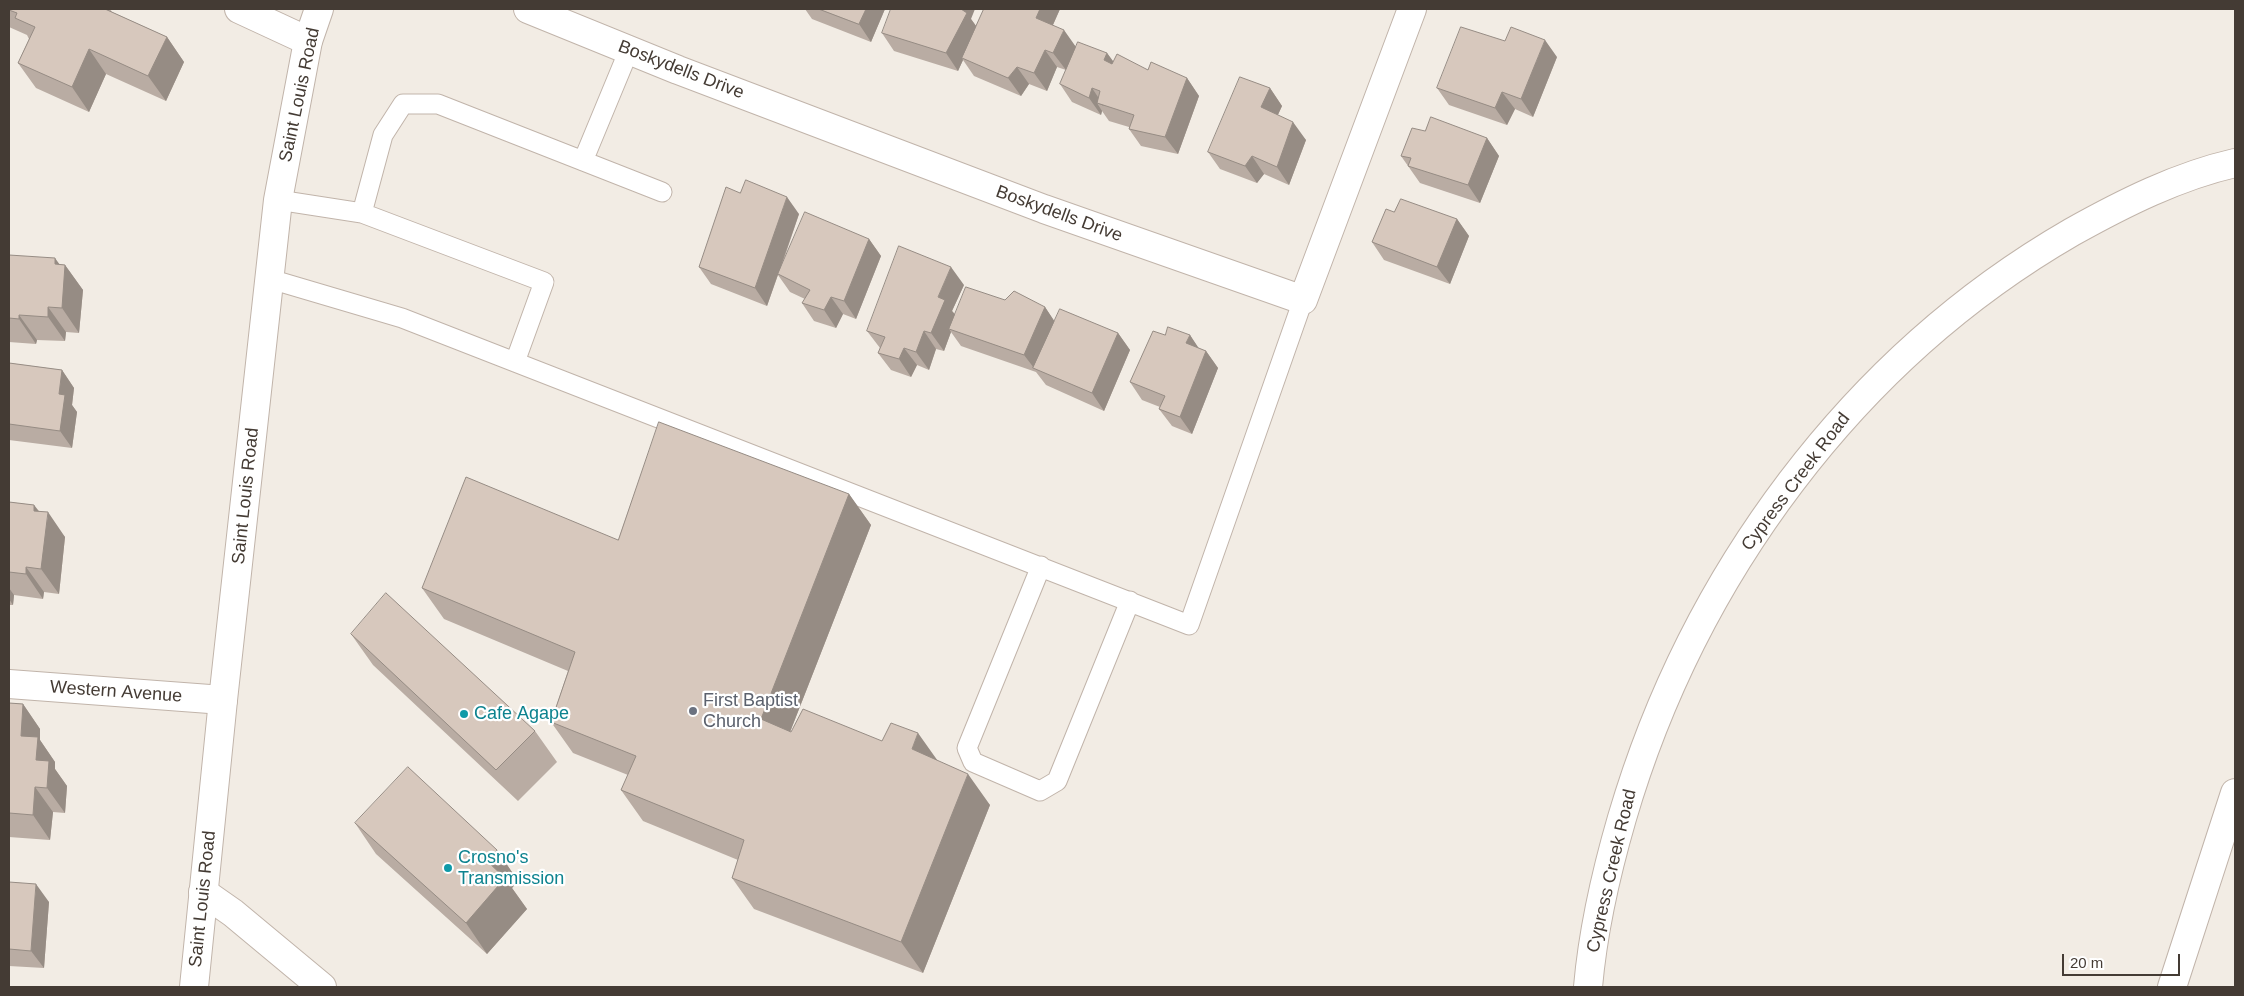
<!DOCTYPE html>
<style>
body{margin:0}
#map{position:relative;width:2244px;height:996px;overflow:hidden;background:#f2ece4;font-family:Helvetica,sans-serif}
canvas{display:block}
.frame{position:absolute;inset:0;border:10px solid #443b34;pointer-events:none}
.scale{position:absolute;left:2062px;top:954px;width:118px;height:22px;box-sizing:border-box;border:2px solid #443b34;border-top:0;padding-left:6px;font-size:15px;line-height:18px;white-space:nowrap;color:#443b34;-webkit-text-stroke:4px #fff;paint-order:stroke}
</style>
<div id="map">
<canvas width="2244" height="996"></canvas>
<div class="frame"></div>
<div class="scale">20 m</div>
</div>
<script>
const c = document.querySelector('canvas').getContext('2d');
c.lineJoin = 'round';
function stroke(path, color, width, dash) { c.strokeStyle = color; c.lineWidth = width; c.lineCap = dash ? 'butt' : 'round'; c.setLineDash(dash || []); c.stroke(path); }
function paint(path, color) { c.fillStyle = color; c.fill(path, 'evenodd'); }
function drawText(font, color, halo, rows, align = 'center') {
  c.font = font + ' Helvetica,sans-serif'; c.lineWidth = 4.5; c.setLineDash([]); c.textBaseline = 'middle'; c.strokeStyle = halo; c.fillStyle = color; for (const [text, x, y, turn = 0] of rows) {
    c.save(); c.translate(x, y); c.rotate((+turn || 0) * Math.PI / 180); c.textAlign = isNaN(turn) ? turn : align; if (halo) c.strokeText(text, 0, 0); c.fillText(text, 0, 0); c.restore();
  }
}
const service = new Path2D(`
 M 583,161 L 629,50
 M 278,200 L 362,213 L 544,282 L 515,362
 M 362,213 L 383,135 L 403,104 L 438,104 L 662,192
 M 270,279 L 402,318 L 1189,625 L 1303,300
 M 1041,566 L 967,748 L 973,762 L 1040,791 L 1057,781 L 1130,601`);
const minor = new Path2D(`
 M 239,9 L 308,41
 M 528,9 L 678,70 L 1044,209 L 1303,300 L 1412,9
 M 9,684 L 223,700
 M 203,892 L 233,913 L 322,987
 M 1588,987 C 1593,930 1606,873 1622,818 C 1693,576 1852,359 2072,232 C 2124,203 2178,176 2235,163
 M 2172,987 L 2235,793`);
const tertiary = new Path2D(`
 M 194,987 L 223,700 L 278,200 L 308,41 L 319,9`);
stroke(service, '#c1b4aa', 21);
stroke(minor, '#c1b4aa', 30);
stroke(tertiary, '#c1b4aa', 30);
stroke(service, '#fff', 19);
stroke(minor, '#fff', 28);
stroke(tertiary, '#fff', 28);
paint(new Path2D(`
 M 9,9 L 110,9 L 112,12 L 167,37 L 184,62 L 166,101 L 106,74 L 89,112 L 36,88 L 18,63 L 29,39 L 27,35 L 9,27 Z
 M 805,9 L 885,9 L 871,42 L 812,19 Z
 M 984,9 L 1060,9 L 1053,25 L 1076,47 L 1107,53 L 1113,61 L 1148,70 L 1187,78 L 1199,96 L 1178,154 L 1141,146 L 1129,129 L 1129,127 L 1109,121 L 1102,111 L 1101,115 L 1072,102 L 1060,84 L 1066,70 L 1057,67 L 1047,91 L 1029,84 L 1021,96 L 974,76 L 963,60 L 958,71 L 894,51 L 882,33 L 971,19 L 976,26 Z
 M 1557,57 L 1533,117 L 1515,109 L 1507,125 L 1449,105 L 1437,88 Z
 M 1270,88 L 1282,106 L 1278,115 L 1306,140 L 1289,185 L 1264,174 L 1257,183 L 1220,169 L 1208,152 Z
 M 1425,131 L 1487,138 L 1499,156 L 1480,203 L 1420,183 L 1401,156 Z
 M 740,193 L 799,214 L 781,268 L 869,239 L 881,256 L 856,319 L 843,314 L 836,328 L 814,321 L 802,303 L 805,299 L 790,292 L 778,275 L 767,306 L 711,284 L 699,267 Z
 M 1394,212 L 1457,219 L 1469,236 L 1450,284 L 1384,260 L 1372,242 Z
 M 9,255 L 65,265 L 83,290 L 79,333 L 66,332 L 65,341 L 37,340 L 36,344 L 9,342 Z
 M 964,285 L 952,311 L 955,314 L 1005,300 L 1045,307 L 1054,321 L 1118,333 L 1130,350 L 1104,411 L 1046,385 L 1036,372 L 961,346 L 951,332 L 944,351 L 936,349 L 929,370 L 917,365 L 911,377 L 891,370 L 878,353 L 880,348 L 867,331 Z
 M 1165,335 L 1190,335 L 1198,348 L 1206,351 L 1218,368 L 1192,434 L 1172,426 L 1159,409 L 1160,407 L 1142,400 L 1130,382 Z
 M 9,363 L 62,370 L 74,388 L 72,405 L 77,412 L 72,448 L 9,440 Z
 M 849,494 L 871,525 L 790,732 L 882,741 L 937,760 L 990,805 L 923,973 L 754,909 L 732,878 L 738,860 L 643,821 L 621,790 L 628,775 L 573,753 L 551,722 L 568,671 L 444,619 L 422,588 L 618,540 Z
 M 9,502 L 34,505 L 39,511 L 65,537 L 59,594 L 44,592 L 43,599 L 14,595 L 13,605 L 9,605 Z
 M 351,634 L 535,731 L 557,762 L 518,801 L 373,665 Z
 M 9,703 L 23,704 L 40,729 L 40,740 L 55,762 L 55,769 L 67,786 L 65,813 L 53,812 L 50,840 L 9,837 Z
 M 355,823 L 497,850 L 518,881 L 512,888 L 527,909 L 487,954 L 376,854 Z
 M 9,882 L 49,902 L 44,968 L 9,966 Z`), '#b9aca3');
paint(new Path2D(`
 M 866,9 L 885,9 L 871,42 L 859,24 Z
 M 959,9 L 975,9 L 971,19 L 979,30 L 962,58 L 963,60 L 958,71 L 946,53 Z
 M 1040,9 L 1060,9 L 1048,36 L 1036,18 Z
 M 1064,30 L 1076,47 L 1066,70 L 1053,53 Z
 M 167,37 L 184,62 L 166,101 L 148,76 Z
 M 1545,40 L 1557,57 L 1533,117 L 1521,99 Z
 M 89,49 L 106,74 L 89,112 L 72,87 Z
 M 1045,50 L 1057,67 L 1047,91 L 1034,73 Z
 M 1107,53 L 1120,71 L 1104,60 Z
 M 1017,67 L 1029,84 L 1021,96 L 1008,78 Z
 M 1187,78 L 1199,96 L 1178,154 L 1165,137 Z
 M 1092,88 L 1104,106 L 1097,103 L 1102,111 L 1101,115 L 1089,98 Z
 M 1270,88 L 1282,106 L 1273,125 L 1261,107 Z
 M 1502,92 L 1515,109 L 1507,125 L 1495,108 Z
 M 1293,122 L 1306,140 L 1289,185 L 1277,167 Z
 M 1487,138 L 1499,156 L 1480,203 L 1468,185 Z
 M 1252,156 L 1264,174 L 1257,183 L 1245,166 Z
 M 787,197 L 799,214 L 767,306 L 755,288 Z
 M 1457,219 L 1469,236 L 1450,284 L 1437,267 Z
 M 869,239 L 881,256 L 856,319 L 844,301 Z
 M 55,258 L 65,272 L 65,265 L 83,290 L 79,333 L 62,308 L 55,264 Z
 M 951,267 L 964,285 L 952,311 L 957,317 L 949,329 L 951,332 L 944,351 L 931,333 L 938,297 Z
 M 831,297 L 843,314 L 836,328 L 824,310 Z
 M 48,307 L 66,332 L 65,341 L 48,317 Z
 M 1045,307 L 1057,325 L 1034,368 L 1024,355 Z
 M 19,315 L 37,340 L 36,344 L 19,319 Z
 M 924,331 L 936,349 L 929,370 L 916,352 Z
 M 1118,333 L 1130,350 L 1104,411 L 1092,393 Z
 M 1190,335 L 1202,353 L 1186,343 Z
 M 904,348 L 917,365 L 911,377 L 899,359 Z
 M 1206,351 L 1218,368 L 1192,434 L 1180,417 Z
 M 62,370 L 74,388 L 72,405 L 77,412 L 72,448 L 60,431 L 59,394 Z
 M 849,494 L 871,525 L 783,750 L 761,719 Z
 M 34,505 L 47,523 L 48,512 L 65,537 L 59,594 L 41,569 L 34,511 Z
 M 26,567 L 44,592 L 43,599 L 26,574 Z
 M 9,588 L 14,595 L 13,605 L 9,599 Z
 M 23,704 L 40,729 L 40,740 L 55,762 L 55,769 L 67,786 L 65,813 L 47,788 L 36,760 L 21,736 Z
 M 918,733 L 940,764 L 912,749 Z
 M 968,774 L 990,805 L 923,973 L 901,942 Z
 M 35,787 L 53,812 L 50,840 L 33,815 Z
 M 497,850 L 518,881 L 512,888 L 527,909 L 487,954 L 466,923 L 487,861 Z
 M 36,884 L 49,902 L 44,968 L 31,951 Z`), '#968c84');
const building = new Path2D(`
 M 9,9 L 105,9 L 167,37 L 148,76 L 89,49 L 72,87 L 18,63 L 35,27 L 15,18 L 17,13 L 9,10 Z
 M 819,9 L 866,9 L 859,24 Z
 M 891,9 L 961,9 L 967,13 L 946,53 L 882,33 Z
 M 984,9 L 1040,9 L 1036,18 L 1064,30 L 1053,53 L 1045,50 L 1034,73 L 1017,67 L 1008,78 L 962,58 Z
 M 1461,27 L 1505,41 L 1511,27 L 1545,40 L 1521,99 L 1502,92 L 1495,108 L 1437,88 Z
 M 1078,42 L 1107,53 L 1104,60 L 1112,64 L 1117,54 L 1148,70 L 1151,62 L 1187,78 L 1165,137 L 1129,129 L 1134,115 L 1097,103 L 1100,91 L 1092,88 L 1089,98 L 1060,84 Z
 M 1240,77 L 1270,88 L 1261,107 L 1293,122 L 1277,167 L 1252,156 L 1245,166 L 1208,152 Z
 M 1431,117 L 1487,138 L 1468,185 L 1408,166 L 1411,158 L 1401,156 L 1412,128 L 1425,131 Z
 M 746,180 L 787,197 L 755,288 L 699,267 L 726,187 L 740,193 Z
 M 1401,199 L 1457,219 L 1437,267 L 1372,242 L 1386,209 L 1394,212 Z
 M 805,212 L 869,239 L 844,301 L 831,297 L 824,310 L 802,303 L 810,290 L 778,274 Z
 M 899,246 L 951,267 L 938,297 L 945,300 L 931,333 L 924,331 L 916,352 L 904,348 L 899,359 L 878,353 L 885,337 L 867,331 Z
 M 9,255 L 55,258 L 55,264 L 65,265 L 62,308 L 48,307 L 48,317 L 19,315 L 19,319 L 9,318 Z
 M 966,287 L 1005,300 L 1014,291 L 1045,307 L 1024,355 L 949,329 Z
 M 1060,309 L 1118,333 L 1092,393 L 1033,368 Z
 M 1168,327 L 1190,335 L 1186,343 L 1206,351 L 1180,417 L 1159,409 L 1165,396 L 1130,382 L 1153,331 L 1165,335 Z
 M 9,363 L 62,370 L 59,394 L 65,395 L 60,431 L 9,424 Z
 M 659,422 L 849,494 L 761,719 L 791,732 L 803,709 L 882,741 L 891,723 L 918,733 L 912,749 L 968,774 L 901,942 L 732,878 L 744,840 L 621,790 L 636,756 L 551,722 L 575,652 L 422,588 L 466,477 L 618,540 Z
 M 9,502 L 34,505 L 34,511 L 48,512 L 41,569 L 26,567 L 26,574 L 9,572 Z
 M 386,593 L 535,731 L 496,770 L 351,634 Z
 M 9,703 L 23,704 L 21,736 L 38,737 L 36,760 L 49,761 L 47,788 L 35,787 L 33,815 L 9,813 Z
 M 408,767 L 497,850 L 487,861 L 505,878 L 466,923 L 355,823 Z
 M 9,882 L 36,884 L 31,951 L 9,949 Z`);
paint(building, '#d7c8bd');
stroke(building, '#968c84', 1);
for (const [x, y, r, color] of [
 [693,711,5,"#6b7280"],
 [464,714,5,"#0f9aa8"],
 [448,868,5,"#0f9aa8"]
]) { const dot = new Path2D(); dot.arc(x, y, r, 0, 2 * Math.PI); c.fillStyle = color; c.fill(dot); stroke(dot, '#fff', 2); }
drawText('18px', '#443b34', '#fff', [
 ["Boskydells Drive",681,70,21],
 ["Saint Louis Road",300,95,-78],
 ["Boskydells Drive",1059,214,20],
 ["Cypress Creek Road",1796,482,-53],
 ["Saint Louis Road",246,496,-84],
 ["Western Avenue",116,692,4],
 ["Cypress Creek Road",1612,871,-77],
 ["Saint Louis Road",203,899,-84]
]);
drawText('18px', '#5b616d', '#fff', [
 ["First Baptist",703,701],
 ["Church",703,722]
], 'left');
drawText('18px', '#0d838f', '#fff', [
 ["Cafe Agape",474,714],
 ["Crosno's",458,858],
 ["Transmission",458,879]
], 'left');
</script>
